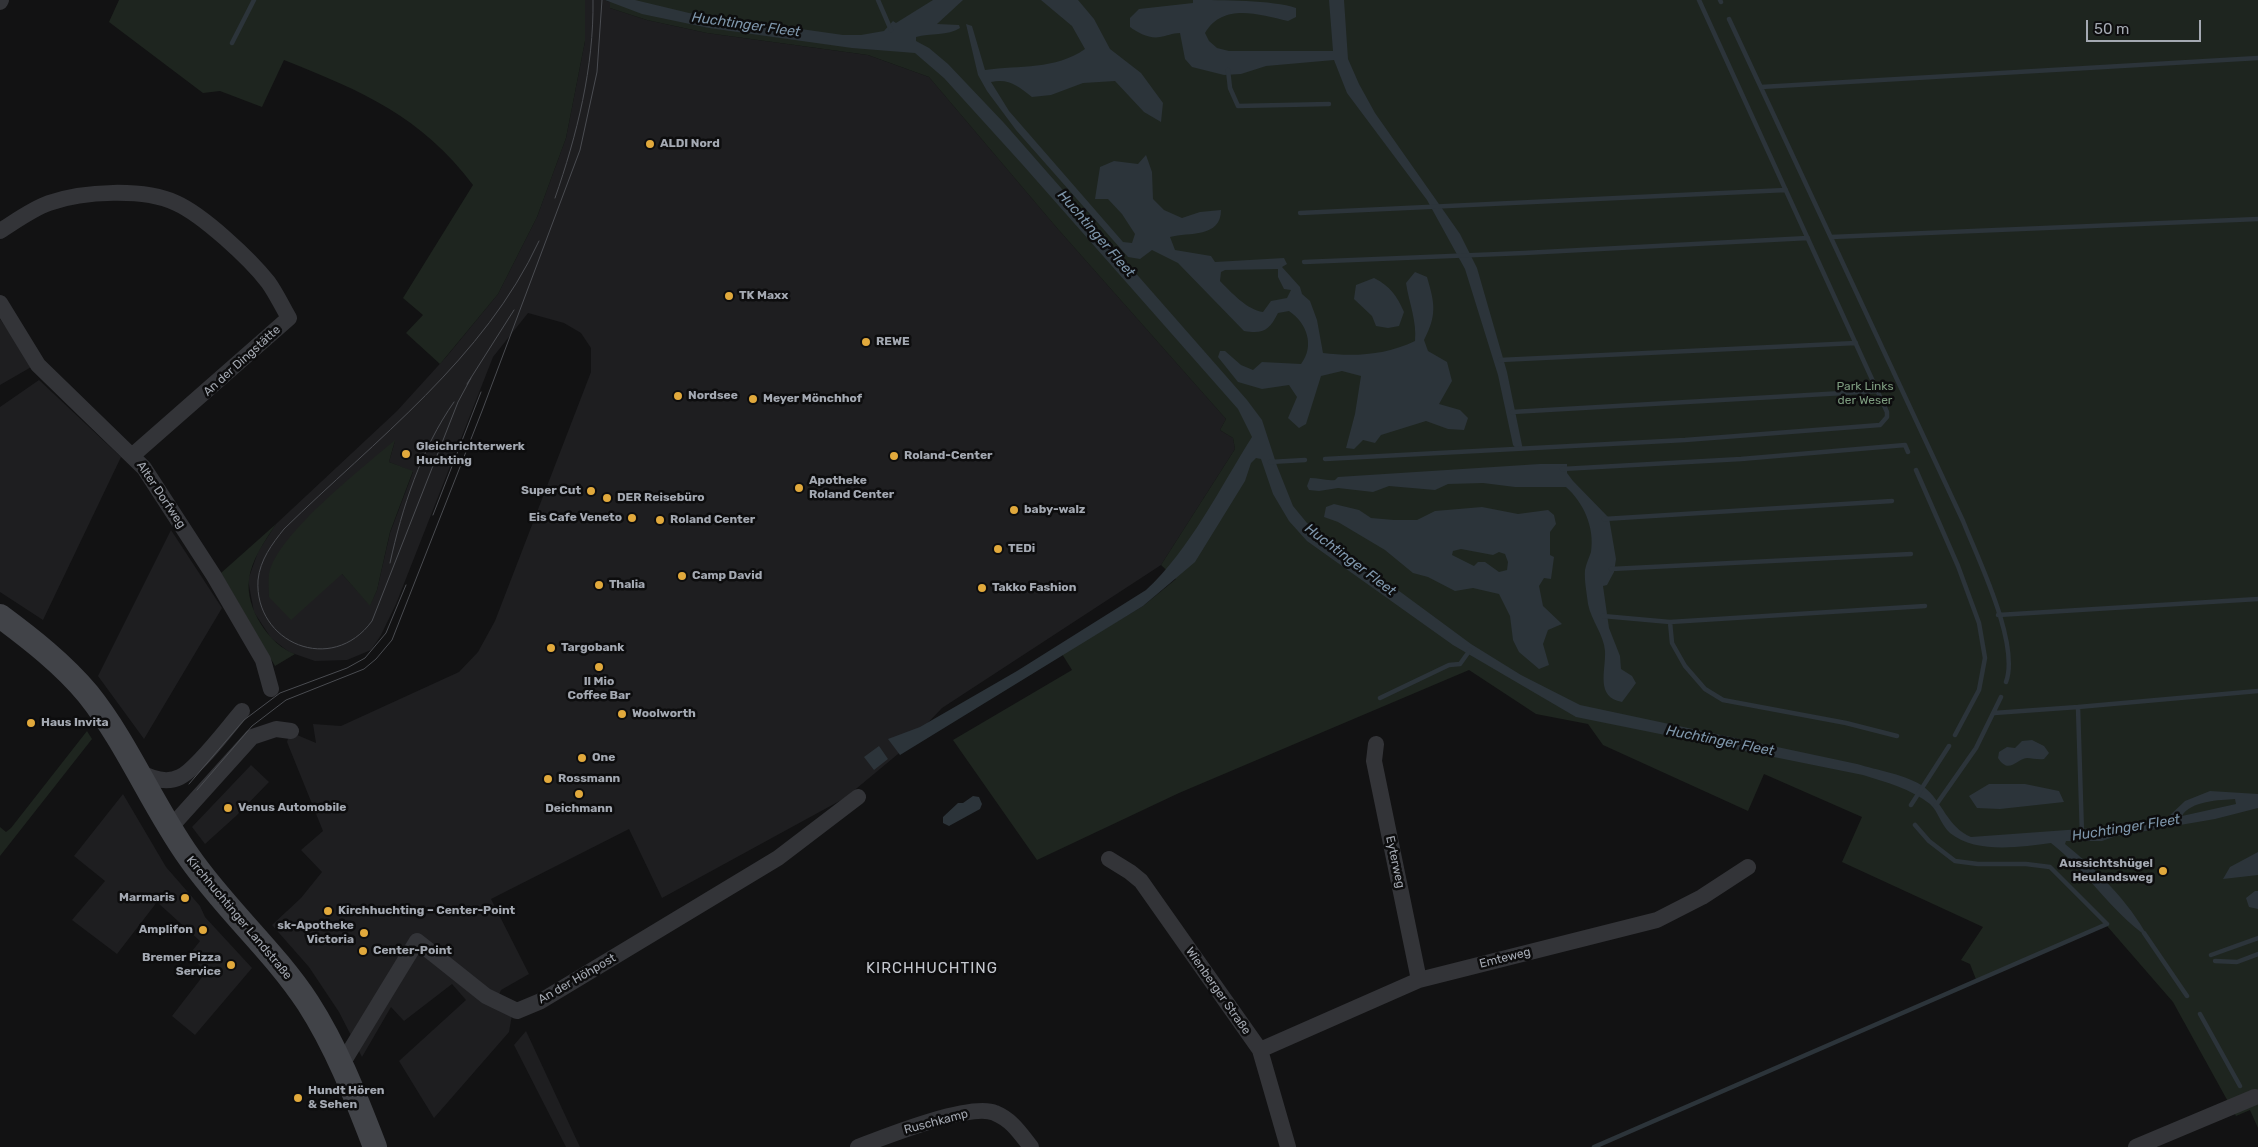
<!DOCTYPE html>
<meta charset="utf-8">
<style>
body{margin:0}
#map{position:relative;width:2258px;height:1147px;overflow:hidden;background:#121213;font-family:Rubik,sans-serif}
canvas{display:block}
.scale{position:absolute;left:2086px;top:20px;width:115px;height:22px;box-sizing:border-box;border:2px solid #a4a9b2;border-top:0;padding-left:6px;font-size:15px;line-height:18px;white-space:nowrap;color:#a4a9b2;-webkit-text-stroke:4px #0d0d0e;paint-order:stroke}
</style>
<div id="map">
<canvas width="2258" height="1147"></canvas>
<div class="scale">50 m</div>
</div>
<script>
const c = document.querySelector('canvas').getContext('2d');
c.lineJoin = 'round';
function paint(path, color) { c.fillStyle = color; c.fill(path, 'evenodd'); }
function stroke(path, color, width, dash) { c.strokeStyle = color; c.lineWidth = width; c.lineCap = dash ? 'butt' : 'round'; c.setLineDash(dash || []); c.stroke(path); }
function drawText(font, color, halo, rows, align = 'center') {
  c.font = font + ' Rubik,sans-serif'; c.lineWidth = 5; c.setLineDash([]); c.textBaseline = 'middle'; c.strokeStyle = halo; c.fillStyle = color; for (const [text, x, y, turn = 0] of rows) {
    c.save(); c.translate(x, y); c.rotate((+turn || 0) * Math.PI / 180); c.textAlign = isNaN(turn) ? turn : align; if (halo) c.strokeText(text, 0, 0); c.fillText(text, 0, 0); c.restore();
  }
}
paint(new Path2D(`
 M 585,0 L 605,0 L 610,2 L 610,8 L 647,20 L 707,33 L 868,55 L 929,77 L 1057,228 L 1226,419 L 1220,430 L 1233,438 L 1235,449 L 1161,565 L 942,708 L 898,754 L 845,798 L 662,898 L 629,829 L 491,899 L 529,974 L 501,990 L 496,1001 L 512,1015 L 509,1032 L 434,1118 L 399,1061 L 466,1000 L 452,984 L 404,1021 L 391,1007 L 362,1057 L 339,1012 L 309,967 L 272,925 L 301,898 L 322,872 L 301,850 L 323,831 L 287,742 L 290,732 L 316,743 L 313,724 L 341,726 L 459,672 L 478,652 L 495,621 L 591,372 L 591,348 L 581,333 L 564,323 L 528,313 L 493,357 L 396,604 L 381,635 L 371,650 L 347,660 L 315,661 L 289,652 L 271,638 L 254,612 L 248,580 L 258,552 L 276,524 L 397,411 L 447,356 L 498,294 L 537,217 L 566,138 L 585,41 ZM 395,441 L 389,462 L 413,472 L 390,533 L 377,590 L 370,605 L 342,574 Z
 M 0,319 L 33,366 L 0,385 Z
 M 39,380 L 121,457 L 43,620 L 0,592 L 0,407 Z
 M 171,530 L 222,608 L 144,739 L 98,676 Z
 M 251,765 L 269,782 L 236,816 L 205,844 L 192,827 Z
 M 123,794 L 166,867 L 200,906 L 205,917 L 252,968 L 195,1035 L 172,1016 L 206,972 L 189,955 L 200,941 L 157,902 L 117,954 L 72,920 L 105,881 L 74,856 Z
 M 526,1031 L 579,1145 L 580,1147 L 566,1147 L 514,1045 Z`), '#1e1e20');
paint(new Path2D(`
 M 119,0 L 585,0 L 585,41 L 566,138 L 537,217 L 498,294 L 440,364 L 406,333 L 423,315 L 403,298 L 473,185 C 421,116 362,91 284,60 L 262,107 L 220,91 L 203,93 L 109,22 Z
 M 605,0 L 2258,0 L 2258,1128 L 2250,1110 L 2236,1116 L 2173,1002 L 2107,926 L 1977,982 L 1970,964 L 1961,960 L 1983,927 L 1842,862 L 1862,817 L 1764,774 L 1748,811 L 1603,745 L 1588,724 L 1536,714 L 1469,670 L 1179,793 L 1037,860 L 953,740 L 1072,670 L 1062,654 L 1143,606 L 1176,579 L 1161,565 L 1235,449 L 1233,438 L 1220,430 L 1226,419 L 1057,228 L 929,77 L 868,55 L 707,33 L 647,20 L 610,8 L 610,2 Z
 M 395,440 L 389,462 L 413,471 L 390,532 L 377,590 L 370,606 L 342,574 L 291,620 L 269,597 C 269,590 268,581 269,574 C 277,534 364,467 395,440 Z
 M 276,524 C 265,541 251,560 249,580 C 245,607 269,645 295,654 L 275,666 L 221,573 Z
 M 87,731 L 92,739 L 0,856 L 0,827 L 6,832 L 11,828 Z`), '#1e251f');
paint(new Path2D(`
 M 605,0 L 635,0 L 689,13 L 843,35 L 861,35 L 884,31 L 893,21 L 896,23 L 933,0 L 963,0 L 937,24 L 959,25 L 960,28 C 948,36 930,33 916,37 L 916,41 L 929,48 L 948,64 L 1004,123 L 1247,400 L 1262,420 L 1277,466 L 1293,506 L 1307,523 L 1471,644 L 1521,675 L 1580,705 L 1857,764 C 1876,770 1908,775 1924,787 C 1943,802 1947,827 1971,837 L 2122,826 L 2167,818 L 2185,801 L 2210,791 L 2258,794 L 2258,808 L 2215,819 L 2116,836 L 2102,841 L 2066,841 L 2065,844 C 2097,870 2129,902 2148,937 C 2111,912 2087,871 2051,843 C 2020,847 1976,854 1950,833 C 1941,825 1938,811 1930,804 C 1911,789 1886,782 1863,775 L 1576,717 L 1453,645 L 1307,541 L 1289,521 L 1273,494 L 1261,459 L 1256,458 L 1251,463 L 1245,481 L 1195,562 L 1143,606 L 900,755 L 888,739 L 920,727 L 1017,671 L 1146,590 C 1189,551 1221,486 1252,437 L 1238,409 L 1022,164 L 944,78 L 915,53 L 852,48 L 709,28 L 642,14 ZM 2235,799 L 2236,804 L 2182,816 C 2190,801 2220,800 2235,799 Z
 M 1041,0 L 1078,0 L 1094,19 L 1110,49 L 1141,73 L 1163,103 L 1161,122 L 1144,112 L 1115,81 L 1083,83 L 1051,95 L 1032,97 C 1018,86 1009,78 991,82 L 1009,111 L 1123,242 L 1132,243 L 1135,234 L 1122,214 L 1108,199 L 1095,199 L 1100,167 L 1114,161 L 1138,164 L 1146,155 L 1152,172 L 1153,199 L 1164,210 L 1182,218 L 1200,212 L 1221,210 C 1221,238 1189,232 1170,237 L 1175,250 L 1211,256 L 1215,262 L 1284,258 L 1287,264 L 1282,267 L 1300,287 L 1302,294 L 1310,301 L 1317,320 L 1323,353 C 1354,357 1386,355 1415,341 C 1417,321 1409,303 1406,283 L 1415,272 L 1427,277 C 1435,304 1437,315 1424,340 L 1428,351 L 1447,362 L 1452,381 L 1439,404 L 1460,410 L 1468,418 L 1464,430 L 1448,429 L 1426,421 L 1381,435 L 1375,443 L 1363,440 L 1354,449 L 1346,448 L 1355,414 L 1361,376 L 1342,371 L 1321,376 L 1306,424 L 1299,428 L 1288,418 L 1297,397 L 1289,385 L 1262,389 L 1238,382 L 1218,357 L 1220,351 L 1225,351 L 1241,365 L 1253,370 L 1262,362 L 1301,364 C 1315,346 1307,323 1289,311 L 1278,313 C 1269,331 1263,334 1244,331 L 1178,263 L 1152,250 L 1140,259 L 1128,257 L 1016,130 L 987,91 L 978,75 L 966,24 L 972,26 L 985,70 C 1020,65 1055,70 1085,49 L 1072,26 ZM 1278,269 L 1278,277 L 1284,289 L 1291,290 L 1287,298 L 1271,301 L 1263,312 C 1247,310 1231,292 1220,281 L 1221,272 L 1225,270 Z
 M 1193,0 C 1221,0 1273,0 1296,8 L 1296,17 L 1288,21 C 1259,15 1224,2 1205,33 L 1209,41 L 1217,48 L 1229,51 L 1333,51 L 1329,0 L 1344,0 L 1348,59 L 1359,84 L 1375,113 L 1460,234 L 1477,268 L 1507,372 L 1523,450 L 1518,451 L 1513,445 L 1498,375 L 1465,269 L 1427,200 L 1347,93 L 1334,60 L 1266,66 L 1241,74 L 1224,75 L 1192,67 L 1185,59 L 1180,33 C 1172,33 1167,36 1160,37 C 1150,39 1138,33 1130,27 L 1130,18 L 1139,9 L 1193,3 Z
 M 1374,278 C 1390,286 1397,296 1404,312 L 1399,326 L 1388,328 L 1376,326 L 1372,316 L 1354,299 L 1356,285 Z
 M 1540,464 L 1567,464 L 1567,473 L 1573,481 L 1609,518 L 1616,559 L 1614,572 L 1607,585 L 1603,586 L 1609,628 L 1620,656 L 1621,669 L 1632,676 L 1636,683 L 1622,702 C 1595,697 1606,671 1605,651 C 1604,635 1591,620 1588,604 C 1587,594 1584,580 1585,570 C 1586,564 1589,558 1591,552 C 1595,527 1583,502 1566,487 L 1515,487 L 1483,483 L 1448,484 L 1435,490 L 1389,486 L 1373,492 L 1338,488 L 1319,491 L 1309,490 L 1307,486 L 1310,478 C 1319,478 1326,481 1335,480 L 1338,477 Z
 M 1334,504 L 1359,510 L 1371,518 L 1394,520 L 1417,520 L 1435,511 L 1482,507 L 1518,514 L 1548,510 L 1554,515 L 1556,524 L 1550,532 L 1550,555 L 1554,557 L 1551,579 L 1544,578 L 1539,586 L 1543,606 L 1562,624 L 1548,630 L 1543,644 L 1549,665 L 1539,669 L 1519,652 L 1513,640 L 1510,616 L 1499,594 L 1473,588 L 1455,591 L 1428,577 L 1413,573 L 1385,550 L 1338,522 L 1324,517 L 1326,507 ZM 1461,549 L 1493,555 L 1499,552 L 1505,554 L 1508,562 L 1507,570 L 1499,572 L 1485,562 L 1478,562 L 1474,566 L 1452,555 L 1453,551 Z
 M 2032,740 L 2044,746 L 2049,753 L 2044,759 C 2038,760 2032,758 2027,758 C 2016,759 2009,775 1998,758 L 1999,752 L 2007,747 L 2015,748 L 2022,741 Z
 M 879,746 L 888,759 L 874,770 L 864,757 Z
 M 1989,784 L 2025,784 L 2059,791 L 2064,802 L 2000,809 L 1977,808 L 1969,796 Z
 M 973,796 L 979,797 L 982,804 L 980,809 L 949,826 L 943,823 L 943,817 L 958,803 L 963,803 Z
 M 2258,852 L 2258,875 L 2223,879 L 2230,867 Z
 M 2255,891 L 2258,891 L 2258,909 L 2249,907 L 2246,898 Z`), '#2c343a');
stroke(new Path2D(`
 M 878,0 L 891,30
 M 1720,0 L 1721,2
 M 1729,19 L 1963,521 C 1978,559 2020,644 2006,682
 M 232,43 L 254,0
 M 1228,70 L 1230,88 L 1238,106 L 1329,104
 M 1761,87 L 2258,58
 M 1300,213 L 1786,190
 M 1831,237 L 2258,219
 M 1304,262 L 1524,253 L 1808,238
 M 1500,360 L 1856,343
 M 1512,412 L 1878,391
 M 1325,459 L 1685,440 L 1880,425 L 1887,417 L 1887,412 L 1699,0
 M 1270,462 L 1305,460
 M 1562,469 L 1741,459 L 1905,445 L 1908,452
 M 1916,470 L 1958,566 L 1979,623 L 1985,658 L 1979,690 L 1955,735
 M 1604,519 L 1892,501
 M 1611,569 L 1911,554
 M 1998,615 L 2258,599
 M 1603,616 L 1670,622 L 1925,606
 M 1670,622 L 1672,643 L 1685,666 L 1705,689 L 1723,700 L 1846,723 L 1897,736
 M 1380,698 L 1449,665 L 1460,664 L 1470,650
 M 1994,713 L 2078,707
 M 1911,805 L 1949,746
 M 1936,805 L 1976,748 L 2001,697
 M 2082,835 L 2078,707 L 2258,691
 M 2144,933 L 2187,996
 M 2211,955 L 2258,938
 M 2215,961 L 2237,962 L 2258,954
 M 2200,1014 L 2240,1086
 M 1594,1147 L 2107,924 L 2050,867 L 2026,864 L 1978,864 L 1955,861 L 1929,841 L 1915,825`), '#2c343a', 4.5);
stroke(new Path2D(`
 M 0,2 L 1,0
 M 0,231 C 16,221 32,209 49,203 C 83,191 144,188 176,203 C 203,215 250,259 268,282 C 276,293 282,306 289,318 L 133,455
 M 0,303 L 38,365 L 144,468 L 214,576 L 263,660 L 271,689
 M 1376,744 L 1374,761 L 1419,980
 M 138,771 C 150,778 166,784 180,777 C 197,769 228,727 242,711
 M 170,828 L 252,737 L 276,729 L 291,731
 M 1109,859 L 1130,872 L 1141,881 L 1260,1050 L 1288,1147
 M 1260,1050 L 1419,980 L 1657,920 L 1702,897 L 1748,867
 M 342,1064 L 417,941 L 486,996 L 517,1011 L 541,1001 L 778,858 L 858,797
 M 858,1147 C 884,1137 971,1102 995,1113 C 1012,1120 1020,1133 1031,1147
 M 2136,1147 L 2255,1097`), '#333438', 16);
stroke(new Path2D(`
 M 0,616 C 31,639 63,664 88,694 C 128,744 152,805 189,857 C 225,909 274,951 308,1003 C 337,1048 356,1098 375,1147`), '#414348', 24);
stroke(new Path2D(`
 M 555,198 C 577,135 594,67 593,0
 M 471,378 L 458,402 L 372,621 C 332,676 254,643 258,580 C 260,560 272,544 284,529 C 375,440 485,358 539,241
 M 467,384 L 514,310
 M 433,515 L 481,392
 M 390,563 C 402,508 421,449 454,402
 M 189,784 L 244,720 L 280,693 L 347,668 L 365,658 L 386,633 L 406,585
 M 197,790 L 252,726 L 286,700 L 364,669 L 376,659 L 392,640 L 482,411 L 580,150 L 597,72 L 602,0`), '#4a4c51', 1);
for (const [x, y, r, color] of [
 [650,144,5,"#e1a93c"],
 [729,296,5,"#e1a93c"],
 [866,342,5,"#e1a93c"],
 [678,396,5,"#e1a93c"],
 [753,399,5,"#e1a93c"],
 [406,454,5,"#e1a93c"],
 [894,456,5,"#e1a93c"],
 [799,488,5,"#e1a93c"],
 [591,491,5,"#e1a93c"],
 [607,498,5,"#e1a93c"],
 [1014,510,5,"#e1a93c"],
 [632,518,5,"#e1a93c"],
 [660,520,5,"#e1a93c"],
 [998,549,5,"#e1a93c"],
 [682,576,5,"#e1a93c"],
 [599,585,5,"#e1a93c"],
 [982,588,5,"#e1a93c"],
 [551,648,5,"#e1a93c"],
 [599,667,5,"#e1a93c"],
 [622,714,5,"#e1a93c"],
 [31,723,5,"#e1a93c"],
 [582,758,5,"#e1a93c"],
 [548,779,5,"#e1a93c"],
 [579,794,5,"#e1a93c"],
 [228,808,5,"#e1a93c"],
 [2163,871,5,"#e1a93c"],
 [185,898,5,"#e1a93c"],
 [328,911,5,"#e1a93c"],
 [203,930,5,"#e1a93c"],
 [364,933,5,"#e1a93c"],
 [363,951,5,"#e1a93c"],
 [231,965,5,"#e1a93c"],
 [298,1098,5,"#e1a93c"]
]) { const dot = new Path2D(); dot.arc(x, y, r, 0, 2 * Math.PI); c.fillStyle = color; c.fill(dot); stroke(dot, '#0d0d0e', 2); }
drawText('bold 12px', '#a4a9b2', '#0d0d0e', [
 ["ALDI Nord",660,144],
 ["TK Maxx",739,296],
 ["REWE",876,342],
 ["Nordsee",688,396],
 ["Meyer Mönchhof",763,399],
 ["Gleichrichterwerk",416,447],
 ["Huchting",416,461],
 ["Roland-Center",904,456],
 ["Apotheke",809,481],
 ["Roland Center",809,495],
 ["Super Cut",581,491,"right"],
 ["DER Reisebüro",617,498],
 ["baby-walz",1024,510],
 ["Eis Cafe Veneto",622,518,"right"],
 ["Roland Center",670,520],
 ["TEDi",1008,549],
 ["Camp David",692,576],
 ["Thalia",609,585],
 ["Takko Fashion",992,588],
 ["Targobank",561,648],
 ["Il Mio",599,682,"center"],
 ["Coffee Bar",599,696,"center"],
 ["Woolworth",632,714],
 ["Haus Invita",41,723],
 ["One",592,758],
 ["Rossmann",558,779],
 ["Venus Automobile",238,808],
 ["Deichmann",579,809,"center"],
 ["Aussichtshügel",2153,864,"right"],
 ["Heulandsweg",2153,878,"right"],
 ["Marmaris",175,898,"right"],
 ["Kirchhuchting – Center-Point",338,911],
 ["sk-Apotheke",354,926,"right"],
 ["Victoria",354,940,"right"],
 ["Amplifon",193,930,"right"],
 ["Center-Point",373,951],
 ["Bremer Pizza",221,958,"right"],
 ["Service",221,972,"right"],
 ["Hundt Hören",308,1091],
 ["& Sehen",308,1105]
], 'left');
drawText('12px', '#a4a9b2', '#0d0d0e', [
 ["An der Dingstätte",242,361,-42],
 ["Alter Dorfweg",161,495,56],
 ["Eyterweg",1395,862,78],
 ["Kirchhuchtinger Landstraße",239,918,50],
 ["Emteweg",1505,958,-14],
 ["An der Höhpost",577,979,-30],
 ["Wienberger Straße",1218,991,55],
 ["Ruschkamp",936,1122,-15]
]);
drawText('12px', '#7d9c7f', '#0d0d0e', [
 ["Park Links",1865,387],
 ["der Weser",1865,401]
]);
drawText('italic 14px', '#7e96ab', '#0d0d0e', [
 ["Huchtinger Fleet",746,25,8],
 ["Huchtinger Fleet",1096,234,49],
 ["Huchtinger Fleet",1350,560,37],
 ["Huchtinger Fleet",1720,741,11],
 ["Huchtinger Fleet",2126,828,-9]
]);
c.letterSpacing = '1px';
drawText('15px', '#c5c8cf', '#0d0d0e', [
 ["KIRCHHUCHTING",932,969]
]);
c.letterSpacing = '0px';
</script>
